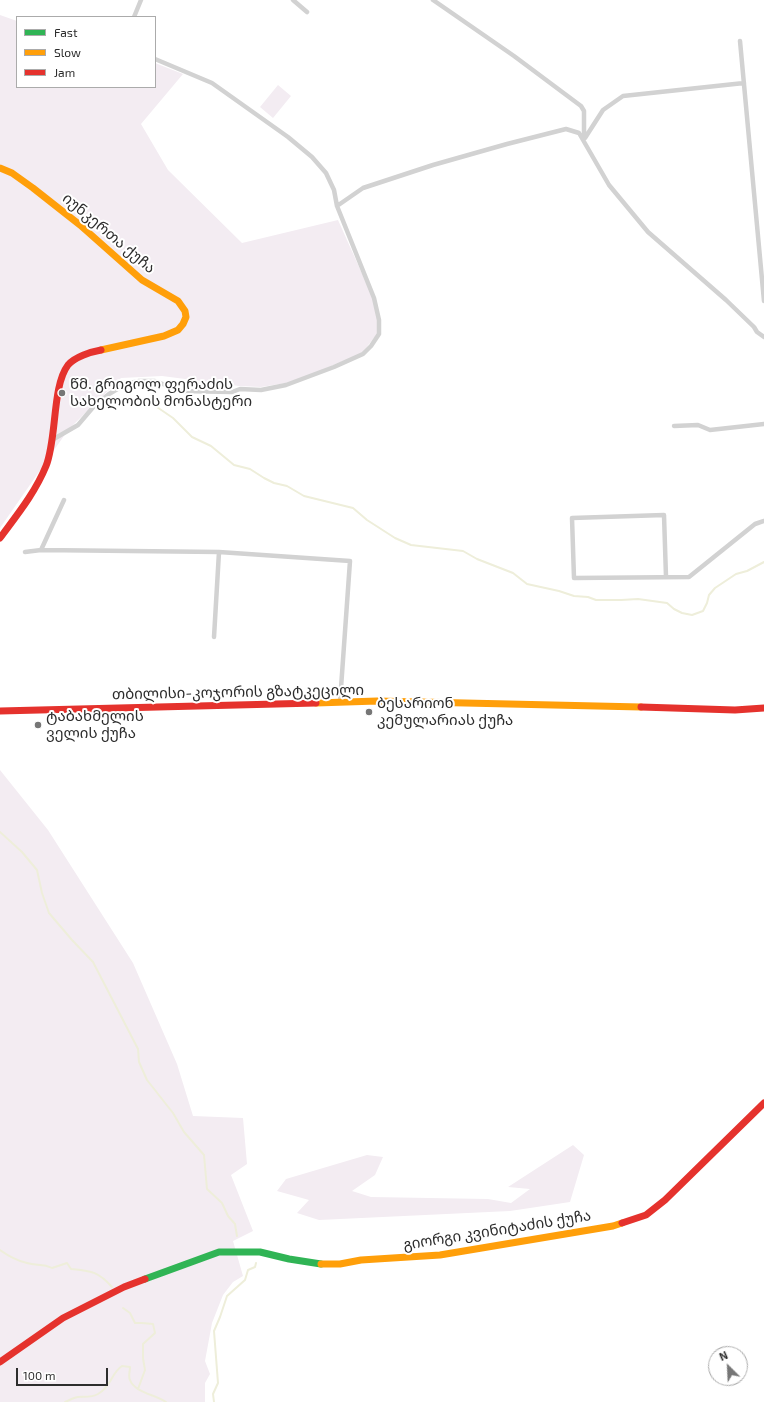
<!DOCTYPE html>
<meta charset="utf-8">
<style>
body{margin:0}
#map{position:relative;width:764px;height:1402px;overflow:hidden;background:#fff;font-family:"Exo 2",sans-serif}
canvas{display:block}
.legend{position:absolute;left:16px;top:16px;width:140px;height:72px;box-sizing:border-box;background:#fff;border:1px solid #ababab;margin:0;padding:5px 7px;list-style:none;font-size:12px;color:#2d2d2d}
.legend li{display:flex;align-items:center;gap:8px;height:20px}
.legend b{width:20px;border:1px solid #ababab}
.north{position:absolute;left:708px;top:1346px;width:40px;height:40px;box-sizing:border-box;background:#fff;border:1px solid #ababab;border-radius:50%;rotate:336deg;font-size:11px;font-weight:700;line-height:16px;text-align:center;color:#2d2d2d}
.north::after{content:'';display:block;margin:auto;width:14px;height:18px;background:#767676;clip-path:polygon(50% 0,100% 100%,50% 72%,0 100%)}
.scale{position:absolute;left:16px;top:1368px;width:92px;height:18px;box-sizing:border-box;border:2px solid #2d2d2d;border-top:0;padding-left:5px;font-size:12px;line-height:14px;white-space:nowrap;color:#2d2d2d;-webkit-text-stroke:3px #fff;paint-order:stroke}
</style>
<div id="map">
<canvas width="764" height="1402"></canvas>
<ul class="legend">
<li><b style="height:5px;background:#30b455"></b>Fast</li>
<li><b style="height:5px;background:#ff9f0a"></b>Slow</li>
<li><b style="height:5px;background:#e5322d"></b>Jam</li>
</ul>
<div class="north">N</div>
<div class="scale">100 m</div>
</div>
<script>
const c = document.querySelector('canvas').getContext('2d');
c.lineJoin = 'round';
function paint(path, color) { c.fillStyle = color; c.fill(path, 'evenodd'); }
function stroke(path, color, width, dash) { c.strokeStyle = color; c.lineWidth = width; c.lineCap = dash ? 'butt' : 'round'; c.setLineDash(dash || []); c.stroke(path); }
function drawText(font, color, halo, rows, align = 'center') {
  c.font = font + ' "Exo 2","Noto Sans Georgian",sans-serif'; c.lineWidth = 4; c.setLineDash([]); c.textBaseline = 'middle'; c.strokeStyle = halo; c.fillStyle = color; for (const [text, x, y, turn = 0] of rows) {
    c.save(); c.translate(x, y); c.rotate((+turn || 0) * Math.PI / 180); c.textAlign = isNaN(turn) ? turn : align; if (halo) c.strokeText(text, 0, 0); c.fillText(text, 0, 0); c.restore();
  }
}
paint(new Path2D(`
 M 0,15 L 17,21 L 17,87 L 155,87 L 155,63 L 183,74 L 141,124 L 168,170 L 242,243 L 338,220 L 373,298 L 378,320 L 377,334 L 362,353 L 310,375 L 286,383 L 261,387 L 239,386 L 162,376 L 121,378 L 68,430 L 0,528 Z
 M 278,85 L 291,96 L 273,118 L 260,107 Z
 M 0,770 L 48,830 L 133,963 L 177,1064 L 193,1116 L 243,1118 L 247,1164 L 231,1175 L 253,1231 L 233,1241 L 243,1276 L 233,1282 L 223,1295 L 212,1323 L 205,1361 L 210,1374 L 205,1383 L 205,1402 L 0,1402 Z
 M 573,1145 L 584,1155 L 570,1202 L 510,1211 L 319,1220 L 297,1213 L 309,1200 L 277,1191 L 286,1179 L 367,1155 L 383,1157 L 375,1175 L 352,1191 L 371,1197 L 488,1199 L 511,1203 L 530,1189 L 508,1187 Z`), '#f3ecf2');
stroke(new Path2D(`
 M 117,400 L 126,400 L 138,404 L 151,403 L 173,418 L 192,437 L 211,446 L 234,465 L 250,469 L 264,478 L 274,483 L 287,486 L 304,496 L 353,508 L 367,520 L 395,538 L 411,545 L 463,551 L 477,559 L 513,573 L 527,584 L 559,591 L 574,596 L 588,597 L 596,600 L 621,600 L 638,599 L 667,603 L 674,609 L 682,613 L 692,615 L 703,611 L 707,603 L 709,595 L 715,588 L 736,574 L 747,571 L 764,562
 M 0,832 L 22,852 L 37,870 L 42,893 L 49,913 L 72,940 L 93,962 L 138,1049 L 139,1062 L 147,1080 L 173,1113 L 184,1132 L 204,1155 L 207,1189 L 222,1203 L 228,1216 L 235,1224 L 237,1236
 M 0,1250 C 7,1255 18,1261 27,1263 C 36,1266 43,1263 52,1268 L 67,1263 L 71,1269 C 91,1271 98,1271 112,1287
 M 123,1308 L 130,1313 L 135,1323 L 142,1323 L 153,1324 L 155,1333 L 143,1344 L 143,1358 L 145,1370 L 138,1389
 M 65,1402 C 68,1401 71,1399 74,1398 C 81,1395 89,1399 98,1394 C 112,1386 111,1373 122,1366 L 130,1367 C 130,1371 128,1377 130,1380 C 134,1392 156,1395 166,1402
 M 214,1402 L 213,1394 L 218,1383 L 214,1331 L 220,1317 L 227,1296 L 245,1280 L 248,1270 L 255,1267 L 256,1263`), '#eeeeda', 2);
stroke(new Path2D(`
 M 293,0 L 307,12
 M 433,0 L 514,56 L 581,106 L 584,111 L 584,139
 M 134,17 L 141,0
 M 740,41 L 764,301
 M 585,138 L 603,110 L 623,96 L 744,83
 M 337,206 L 363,188 L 433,165 L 507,144 L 566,129 L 579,133 L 609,185 L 648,232 L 726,300 L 754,327 L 757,332 L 764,337
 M 674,426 L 698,425 L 710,430 L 764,424
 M 52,440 L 78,425 L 95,405 L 109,394 L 126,384 L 139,381 L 155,381 L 181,391 L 232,392 L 240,389 L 261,390 L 286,385 L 334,367 L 363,354 L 371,346 L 379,334 L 379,320 L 374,298 L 337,206 L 334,190 L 326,173 L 312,157 L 288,137 L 212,83 L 155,59
 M 41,550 L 64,500
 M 25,552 L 41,550 L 219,552
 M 666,577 L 664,515 L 572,518 L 574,578 L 689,577 L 755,524 L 764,521
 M 214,637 L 219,552 L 350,561 L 340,702`), '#d2d2d2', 4.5);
stroke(new Path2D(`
 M 145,1279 L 219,1252 L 260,1252 L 289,1259 L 321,1264`), '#30b455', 7);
stroke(new Path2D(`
 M 0,168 L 12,173 L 33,188 L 80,225 L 142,280 L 178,301 L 185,311 L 186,317 L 183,324 L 178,330 L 164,336 L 101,350
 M 316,703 L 377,701 L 641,707
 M 321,1264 L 340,1264 L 361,1260 L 440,1255 L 613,1226 L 622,1223`), '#ff9f0a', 7);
stroke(new Path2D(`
 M 0,538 C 17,515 35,493 46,466 C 57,439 52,386 68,365 C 75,357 90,352 101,350
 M 641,707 L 735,710 L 764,708
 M 0,711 L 316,703
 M 622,1223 L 646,1215 L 665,1200 L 764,1103
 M 0,1362 L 63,1318 L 124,1287 L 145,1279`), '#e5322d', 7);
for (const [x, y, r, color] of [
 [62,393,4,"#767676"],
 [369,712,4,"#767676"],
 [38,725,4,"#767676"]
]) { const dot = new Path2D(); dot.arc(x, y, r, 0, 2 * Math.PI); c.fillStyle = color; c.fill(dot); stroke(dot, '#fff', 1.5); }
drawText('15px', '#2d2d2d', '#fff', [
 ["იუნკერთა ქუჩა",109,233,40],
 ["თბილისი-კოჯორის გზატკეცილი",238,692,-1],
 ["გიორგი კვინიტაძის ქუჩა",497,1230,-9]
]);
drawText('15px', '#2d2d2d', '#fff', [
 ["წმ. გრიგოლ ფერაძის",70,384],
 ["სახელობის მონასტერი",70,401],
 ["ბესარიონ",377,703],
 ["კემულარიას ქუჩა",377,720],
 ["ტაბახმელის",46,716],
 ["ველის ქუჩა",46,733]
], 'left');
</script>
